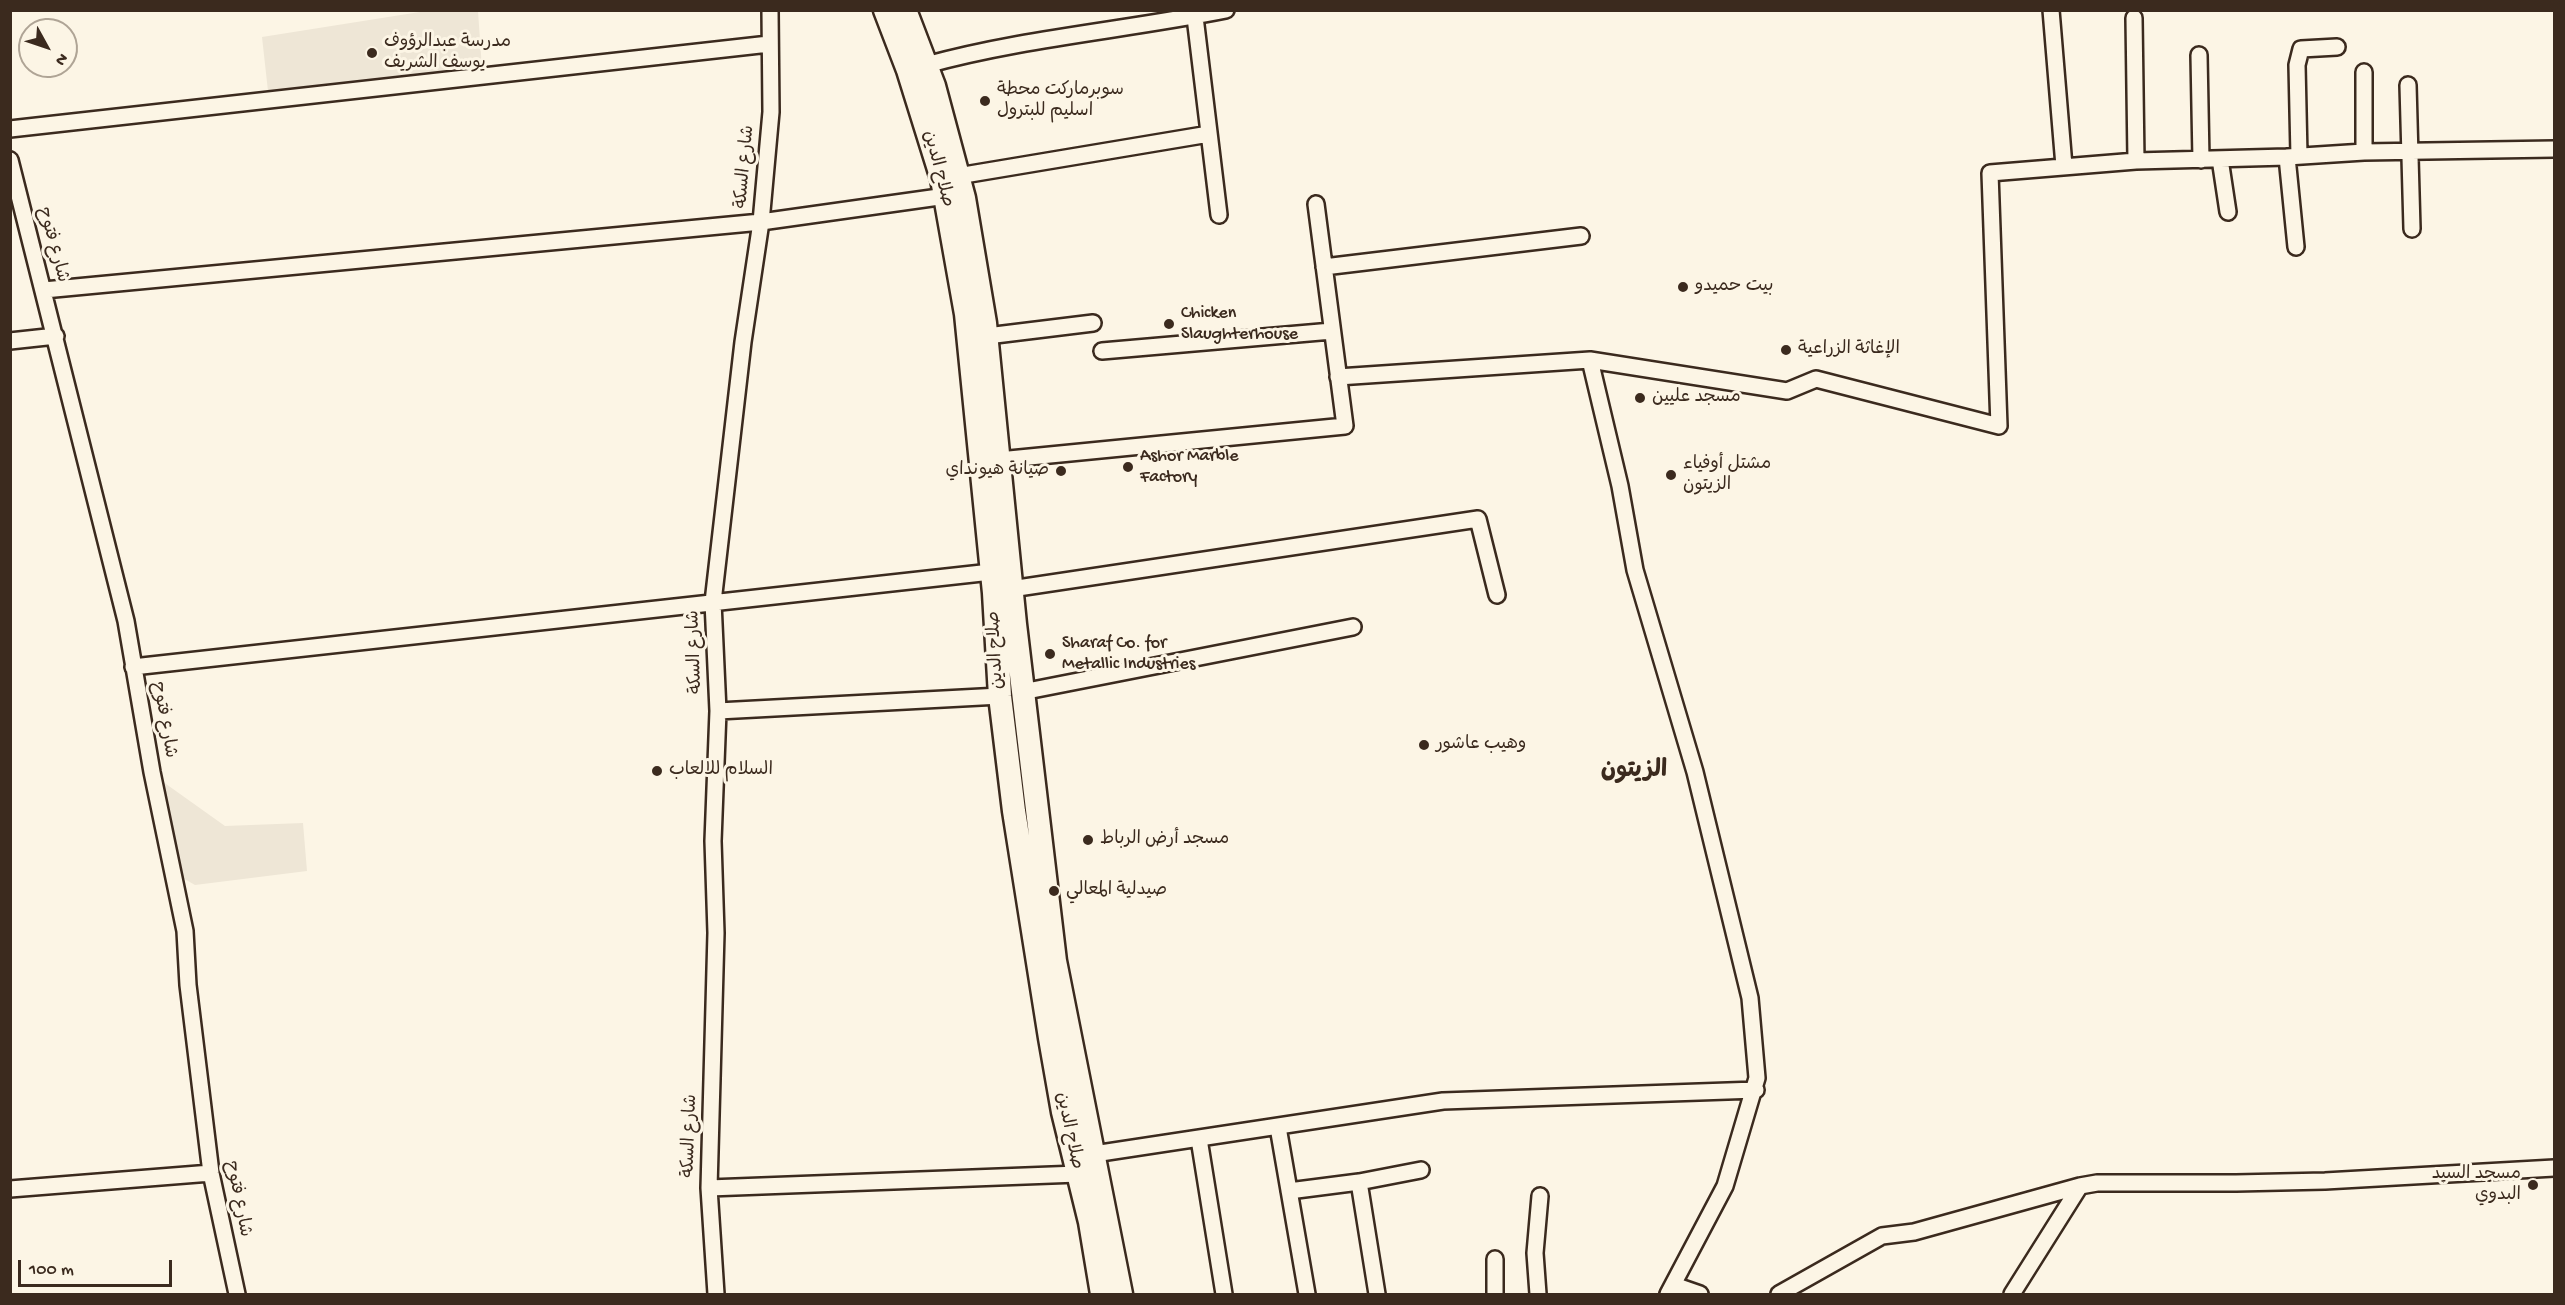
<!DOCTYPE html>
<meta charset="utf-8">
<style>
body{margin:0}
#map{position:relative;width:2565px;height:1305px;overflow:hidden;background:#fcf5e5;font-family:"Gochi Hand",sans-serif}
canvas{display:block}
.frame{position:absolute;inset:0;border:12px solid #3b2a1e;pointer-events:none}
.north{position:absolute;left:18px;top:18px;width:60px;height:60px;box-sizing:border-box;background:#fcf5e5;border:2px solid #afa495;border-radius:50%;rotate:130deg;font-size:16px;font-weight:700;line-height:24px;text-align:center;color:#3b2a1e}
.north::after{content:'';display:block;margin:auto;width:21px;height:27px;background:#3b2a1e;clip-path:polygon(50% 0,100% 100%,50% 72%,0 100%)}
.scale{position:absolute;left:18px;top:1260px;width:154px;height:27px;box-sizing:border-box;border:3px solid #3b2a1e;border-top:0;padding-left:8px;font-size:18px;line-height:21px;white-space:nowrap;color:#3b2a1e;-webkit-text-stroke:4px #fcf5e5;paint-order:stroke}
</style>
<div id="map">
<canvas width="2565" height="1305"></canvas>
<div class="frame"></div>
<div class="north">N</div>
<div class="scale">100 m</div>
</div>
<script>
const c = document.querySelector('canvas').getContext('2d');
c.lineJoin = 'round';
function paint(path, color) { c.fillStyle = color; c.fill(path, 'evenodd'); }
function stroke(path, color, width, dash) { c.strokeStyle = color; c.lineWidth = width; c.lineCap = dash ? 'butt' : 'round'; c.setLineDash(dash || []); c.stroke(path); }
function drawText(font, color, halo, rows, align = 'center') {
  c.font = font + ' "Gochi Hand","Playpen Sans Arabic",sans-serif'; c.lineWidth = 6; c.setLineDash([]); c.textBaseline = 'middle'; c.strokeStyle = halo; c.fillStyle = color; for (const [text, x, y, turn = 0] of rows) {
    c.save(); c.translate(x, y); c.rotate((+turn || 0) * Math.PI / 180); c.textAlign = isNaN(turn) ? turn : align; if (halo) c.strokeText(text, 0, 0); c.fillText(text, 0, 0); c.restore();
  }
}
paint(new Path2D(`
 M 426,11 L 478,11 L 482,69 L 268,91 L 262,37 Z
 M 159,779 L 225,826 L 303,823 L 307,871 L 195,885 L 181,877 Z`), '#eee6d6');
const minor = new Path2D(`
 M 2051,10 L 2064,166
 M 1195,17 L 1219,215
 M 2134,18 L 2136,161
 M 2199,55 L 2201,160
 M 926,65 C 1024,38 1126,30 1226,10
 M 2408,85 L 2412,229
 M 10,129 L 769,44
 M 2364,152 L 2364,72
 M 2299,156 L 2297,65 L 2301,49 L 2337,47
 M 2287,157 L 2296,247
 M 2220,159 L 2228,212
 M 10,160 L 126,621 L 152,772 L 185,931 L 188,985 L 211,1173 L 237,1294
 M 958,176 L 1209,134
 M 1324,267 L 1581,236
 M 44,290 L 761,222 L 946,196
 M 987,336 L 1093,323
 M 10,341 L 56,336
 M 1102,351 L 1332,331
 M 1590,360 L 1620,486 L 1635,570 L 1695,772 L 1750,998 L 1757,1078 L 1725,1186 L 1668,1294
 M 1338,377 L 1590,360 L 1787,391 L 1816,379 L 1999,426 L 1990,173 L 2136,161 L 2287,157 L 2364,152 L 2554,149
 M 999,460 L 1345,426 L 1316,204
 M 1011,589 L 1478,519 L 1497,595
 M 133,667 L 991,572
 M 1022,692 L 1353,627
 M 718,711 L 1000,696
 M 1278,1127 L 1307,1294
 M 1199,1139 L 1224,1294
 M 1094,1154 L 1443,1101 L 1756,1090
 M 1359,1182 L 1377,1294
 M 709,1188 L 1078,1174
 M 10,1189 L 211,1173
 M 1289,1191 L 1359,1182 L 1421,1170
 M 1495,1259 L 1495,1294
 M 1674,1285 L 1700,1294
 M 716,1294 L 709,1188 L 716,933 L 713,841 L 718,711 L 713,602 L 743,342 L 761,222 L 771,112 L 770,10
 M 1538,1294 L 1535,1253 L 1540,1196
 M 1779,1294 L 1882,1236 L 1914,1232 L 2080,1186 L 2097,1183 L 2236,1183 L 2325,1181 L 2554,1168
 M 2012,1294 L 2080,1186`);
const highway = new Path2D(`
 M 885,10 L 908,70 L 942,179 L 966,314 L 994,593 L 1000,696 L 1014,811 L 1050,1038 L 1063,1112 L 1090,1222 L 1102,1294
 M 905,10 L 934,86 L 964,198 L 985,323 L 1015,624 L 1055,961 L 1121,1294`);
stroke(minor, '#3b2a1e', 20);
stroke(highway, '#3b2a1e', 27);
stroke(minor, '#fcf5e5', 15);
stroke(highway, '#fcf5e5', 22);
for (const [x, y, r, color] of [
 [372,53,6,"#3b2a1e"],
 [985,101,6,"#3b2a1e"],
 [1683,287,6,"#3b2a1e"],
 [1169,324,6,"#3b2a1e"],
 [1786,350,6,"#3b2a1e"],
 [1640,398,6,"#3b2a1e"],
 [1128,467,6,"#3b2a1e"],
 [1061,471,6,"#3b2a1e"],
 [1671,475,6,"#3b2a1e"],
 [1050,654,6,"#3b2a1e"],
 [1424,745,6,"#3b2a1e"],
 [657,771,6,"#3b2a1e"],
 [1088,840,6,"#3b2a1e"],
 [1054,891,6,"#3b2a1e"],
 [2533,1185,6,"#3b2a1e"]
]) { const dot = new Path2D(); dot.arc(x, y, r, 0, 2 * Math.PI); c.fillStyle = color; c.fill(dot); stroke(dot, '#fcf5e5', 2); }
drawText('18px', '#3b2a1e', '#fcf5e5', [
 ["مدرسة عبدالرؤوف",384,43],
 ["يوسف الشريف",384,64],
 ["سوبرماركت محطة",997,91],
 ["اسليم للبترول",997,112],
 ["بيت حميدو",1695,287],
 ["Chicken",1181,314],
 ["Slaughterhouse",1181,335],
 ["الإغاثة الزراعية",1798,350],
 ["مسجد عليين",1652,398],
 ["Ashor Marble",1140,457],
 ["Factory",1140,478],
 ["مشتل أوفياء",1683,465],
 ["الزيتون",1683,486],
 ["صيانة هيونداي",1049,471,"right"],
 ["Sharaf Co. for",1062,644],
 ["Metallic Industries",1062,665],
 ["وهيب عاشور",1436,745],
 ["السلام للالعاب",669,771],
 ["مسجد أرض الرباط",1100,840],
 ["صيدلية المعالي",1066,891],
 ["مسجد السيد",2521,1175,"right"],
 ["البدوي",2521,1196,"right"]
], 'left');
drawText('18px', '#3b2a1e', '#fcf5e5', [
 ["شارع السكة",746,167,-85],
 ["صلاح الدين",937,169,75],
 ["شارع فتوح",52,245,75],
 ["صلاح الدين",997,650,-93],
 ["شارع السكة",696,652,-92],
 ["شارع فتوح",163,720,80],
 ["صلاح الدين",1068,1131,78],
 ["شارع السكة",691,1136,-88],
 ["شارع فتوح",237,1199,79]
]);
drawText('bold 24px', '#3b2a1e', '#fcf5e5', [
 ["الزيتون",1634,772]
]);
</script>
